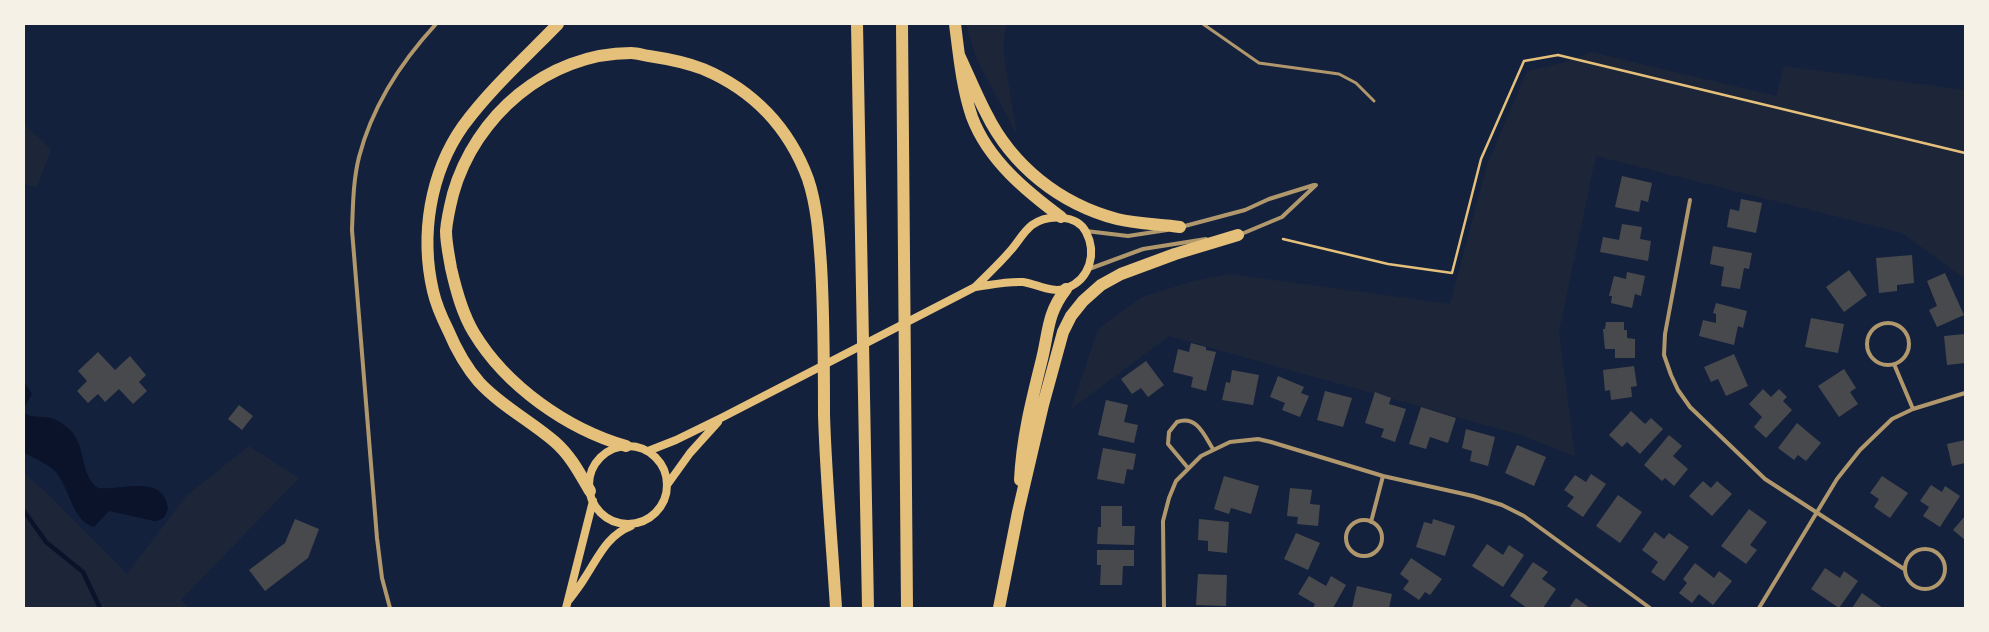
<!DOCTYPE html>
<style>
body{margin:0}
#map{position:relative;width:1989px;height:632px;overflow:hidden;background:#14213d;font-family:"Public Sans",sans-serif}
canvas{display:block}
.frame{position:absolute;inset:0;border:25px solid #f6f1e7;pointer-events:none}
</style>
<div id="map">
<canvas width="1989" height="632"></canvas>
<div class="frame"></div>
</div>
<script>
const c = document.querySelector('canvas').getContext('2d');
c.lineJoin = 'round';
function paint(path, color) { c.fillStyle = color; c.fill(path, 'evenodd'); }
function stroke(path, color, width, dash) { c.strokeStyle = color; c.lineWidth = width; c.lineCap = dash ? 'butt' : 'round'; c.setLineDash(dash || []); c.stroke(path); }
paint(new Path2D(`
 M 966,24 L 1006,24 L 1003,50 L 1017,135 L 977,60 Z
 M 1591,52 L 1776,96 L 1784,66 L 1965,90 L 1965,279 L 1902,233 L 1596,156 L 1559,332 L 1575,456 L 1517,434 L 1169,336 L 1071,409 L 1098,329 L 1142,297 L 1193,281 L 1230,274 L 1450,304 L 1487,165 L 1527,71 L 1562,63 Z
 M 24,124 L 51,149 L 37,187 L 24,184 Z
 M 249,446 L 299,478 L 181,600 L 189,608 L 24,608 L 24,473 L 50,496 L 127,574 L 186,496 Z`), '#1d2539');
paint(new Path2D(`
 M 24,382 L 32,394 L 24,408 Z
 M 24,413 C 34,419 44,415 54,419 C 60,421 67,427 71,431 C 87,448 79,474 98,488 C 121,491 163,473 168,508 C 166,516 163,521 154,521 L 109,511 L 94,527 C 72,522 69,485 54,470 C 45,463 34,458 24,453 Z`), '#0b132b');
stroke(new Path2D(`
 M 24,511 L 46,542 L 83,572 L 100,608`), '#0b132b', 4.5);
paint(new Path2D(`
 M 1622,176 L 1652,183 L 1648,202 L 1641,200 L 1639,212 L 1615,207 Z
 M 1741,199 L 1762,203 L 1756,233 L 1727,227 L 1730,209 L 1739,211 Z
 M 1622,224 L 1642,227 L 1640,239 L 1651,241 L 1648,261 L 1600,252 L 1603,237 L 1619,240 Z
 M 1713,246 L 1752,253 L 1749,269 L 1744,268 L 1740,289 L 1721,286 L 1724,267 L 1710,264 Z
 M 1912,255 L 1914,283 L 1897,285 L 1897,291 L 1879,293 L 1876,258 Z
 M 1849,270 L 1867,295 L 1844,312 L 1826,287 Z
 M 1627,272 L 1645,276 L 1641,296 L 1635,294 L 1632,308 L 1611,303 L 1612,296 L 1609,296 L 1614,276 L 1626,279 Z
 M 1945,273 L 1964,315 L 1937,327 L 1929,310 L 1937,306 L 1927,281 Z
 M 1716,303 L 1747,311 L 1743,328 L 1738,326 L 1734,345 L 1699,336 L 1703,320 L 1716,323 L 1716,314 L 1713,313 Z
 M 1811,318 L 1844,324 L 1838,353 L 1805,347 Z
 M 1606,322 L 1624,322 L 1624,330 L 1627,330 L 1627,338 L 1635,339 L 1635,358 L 1615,358 L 1615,349 L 1605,349 L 1603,329 L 1605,329 Z
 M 1965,334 L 1965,363 L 1947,365 L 1944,336 Z
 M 1191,343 L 1206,347 L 1206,350 L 1216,352 L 1206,391 L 1191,387 L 1193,377 L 1173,372 L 1178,349 L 1189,352 Z
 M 98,352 L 115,370 L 130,356 L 146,375 L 139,382 L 147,391 L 133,404 L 119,389 L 105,402 L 98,394 L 88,403 L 77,391 L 87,381 L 78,371 Z
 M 1734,354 L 1748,386 L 1726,396 L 1718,379 L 1711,382 L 1704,367 Z
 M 1146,361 L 1164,385 L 1148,397 L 1141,388 L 1132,394 L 1121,379 Z
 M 1634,366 L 1637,386 L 1631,387 L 1632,397 L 1611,400 L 1610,390 L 1605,391 L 1603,370 Z
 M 1844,369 L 1856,388 L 1850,392 L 1858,404 L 1839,417 L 1818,386 Z
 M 1232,370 L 1259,375 L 1253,405 L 1222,400 L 1226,382 L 1230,383 Z
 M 1278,376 L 1304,387 L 1301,393 L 1309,396 L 1300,417 L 1282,410 L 1285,403 L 1270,397 Z
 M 1763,389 L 1771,397 L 1779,389 L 1787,397 L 1783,401 L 1792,410 L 1766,438 L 1754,427 L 1762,417 L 1749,404 Z
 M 1325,391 L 1352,398 L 1343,427 L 1317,420 Z
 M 1375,392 L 1391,398 L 1389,404 L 1406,409 L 1395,442 L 1381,437 L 1384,429 L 1365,423 Z
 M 1106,400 L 1128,405 L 1124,422 L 1138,425 L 1134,443 L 1098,435 Z
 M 239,405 L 253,416 L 242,430 L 228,419 Z
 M 1421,407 L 1456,418 L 1448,443 L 1430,437 L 1426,449 L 1409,444 Z
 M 1631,411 L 1645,424 L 1651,418 L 1663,429 L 1640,454 L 1627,442 L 1622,447 L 1609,435 Z
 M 1797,423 L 1821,443 L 1806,461 L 1798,455 L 1794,460 L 1778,448 Z
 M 1466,429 L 1495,437 L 1488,466 L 1470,461 L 1472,451 L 1462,448 Z
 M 1669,435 L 1682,446 L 1673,456 L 1688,469 L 1674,486 L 1665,478 L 1662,481 L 1644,465 Z
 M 1965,440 L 1965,463 L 1952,466 L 1947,444 Z
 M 1517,445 L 1546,457 L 1534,486 L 1505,473 Z
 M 1103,448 L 1136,454 L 1133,470 L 1127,469 L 1124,484 L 1097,479 Z
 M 1591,474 L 1606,484 L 1583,517 L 1567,506 L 1574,497 L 1564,490 L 1575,475 L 1586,482 Z
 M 1224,476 L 1259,486 L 1251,514 L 1231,508 L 1229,514 L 1214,509 Z
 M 1882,476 L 1908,493 L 1890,518 L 1874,507 L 1879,499 L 1870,493 Z
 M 1703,481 L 1711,488 L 1717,481 L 1732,494 L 1712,516 L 1689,496 Z
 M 1931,485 L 1942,492 L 1945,486 L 1960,496 L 1940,527 L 1923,516 L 1929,507 L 1920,501 Z
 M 1290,488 L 1312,490 L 1310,504 L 1320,505 L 1318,526 L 1297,524 L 1298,517 L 1287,516 Z
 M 1618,495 L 1642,512 L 1620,543 L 1596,526 Z
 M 1101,506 L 1122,506 L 1122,526 L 1135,526 L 1134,545 L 1097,544 L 1098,527 L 1101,527 Z
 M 1749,509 L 1767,522 L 1750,545 L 1757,550 L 1746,564 L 1721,546 Z
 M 1965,516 L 1965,540 L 1953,530 Z
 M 295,519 L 319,529 L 308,558 L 265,591 L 249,570 L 285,543 Z
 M 1199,519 L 1229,522 L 1227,553 L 1208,551 L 1208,541 L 1198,540 Z
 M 1433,519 L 1455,526 L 1445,556 L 1416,547 L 1424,522 L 1432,524 Z
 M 1655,532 L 1664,539 L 1669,533 L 1689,547 L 1664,581 L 1651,572 L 1658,562 L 1642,550 Z
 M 1296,533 L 1320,543 L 1308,570 L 1284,559 Z
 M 1487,544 L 1503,555 L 1509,545 L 1524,555 L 1503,587 L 1472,566 Z
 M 1097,550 L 1134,550 L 1134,566 L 1123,566 L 1122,585 L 1100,585 L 1101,565 L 1097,565 Z
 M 1411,558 L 1442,579 L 1430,595 L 1425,592 L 1419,600 L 1403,589 L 1409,581 L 1400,574 Z
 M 1533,562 L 1548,572 L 1542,579 L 1556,589 L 1543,608 L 1527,608 L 1510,596 Z
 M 1695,563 L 1714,578 L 1719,571 L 1732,581 L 1713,605 L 1699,594 L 1692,603 L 1679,593 L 1687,583 L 1683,579 Z
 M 1825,568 L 1840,578 L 1844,571 L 1858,581 L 1839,608 L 1811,589 Z
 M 1198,574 L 1227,575 L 1226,606 L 1196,605 Z
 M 1309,576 L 1326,586 L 1331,576 L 1346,585 L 1333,608 L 1313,608 L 1315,604 L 1298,594 Z
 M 1357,586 L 1392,594 L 1389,608 L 1352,608 Z
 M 1862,593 L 1883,608 L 1852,608 Z
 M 1576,598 L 1590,608 L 1569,608 Z`), '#48494c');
stroke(new Path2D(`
 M 1283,239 L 1388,264 L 1452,273 L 1481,159 L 1524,61 L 1558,55 L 1965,153`), '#e5c07b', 2.5);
stroke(new Path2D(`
 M 1203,24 L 1259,63 L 1339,74 L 1356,83 L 1374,101`), '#b1986c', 3);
stroke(new Path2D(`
 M 1690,200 L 1665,334 L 1664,355 L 1671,375 L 1678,390 L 1690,407 L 1765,479 L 1904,569
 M 1181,227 L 1245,210 L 1269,199 L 1314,185
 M 1086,231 L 1128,236 L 1167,230
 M 1239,235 L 1282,217 L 1316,185
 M 1089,269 L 1143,249 L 1206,239
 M1867 344a21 21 0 1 1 42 0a21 21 0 1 1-42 0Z
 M 1894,364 L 1913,409
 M 1188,468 L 1168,444 L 1169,432 L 1177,422 C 1197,415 1204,435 1213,449
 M1346 538a18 18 0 1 1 36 0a18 18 0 1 1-36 0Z
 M 1371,522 L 1383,476
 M1905 569a20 20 0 1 1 40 0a20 20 0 1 1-40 0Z
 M 390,608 L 382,578 L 377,538 L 352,230 C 353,206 353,181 359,157 C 372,107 401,62 436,24
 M 1164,608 L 1163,521 L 1169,498 L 1176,481 L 1201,456 L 1230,442 L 1258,439 L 1271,442 L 1383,476 L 1473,496 L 1502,505 L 1524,516 L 1650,608
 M 1759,608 L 1837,479 L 1860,450 L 1892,419 L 1913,409 L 1965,393`), '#b1986c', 4);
stroke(new Path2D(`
 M589 485a39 39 0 1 1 78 0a39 39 0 1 1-78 0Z
 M 648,451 L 676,440 L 723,417 L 975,287 C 987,275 1000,263 1011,250 C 1018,242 1024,231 1032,225 C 1047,214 1077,214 1086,232 C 1097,253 1090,279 1067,288 C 1053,294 1037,284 1023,282 C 1007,281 990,285 975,287
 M 667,485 L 690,453 L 718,422
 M 569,600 C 574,593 580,586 584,579 C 598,558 606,536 631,526
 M 566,608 L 593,501`), '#e5c07b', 8);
stroke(new Path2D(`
 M 558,24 C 526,57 490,89 463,126 C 430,173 420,235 433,291 C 436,304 442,318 448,330 C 456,349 466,367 479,382 C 501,406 531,421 555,442 C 571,456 580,474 590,491
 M 857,24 L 868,608
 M 902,24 L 907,608
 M 955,24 C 959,55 962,88 972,117 C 988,160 1026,191 1061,217
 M 959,55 C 968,74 976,94 986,113 C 1012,166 1060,204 1117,219 C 1137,224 1159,224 1180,227
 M 626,446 C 567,429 506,386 474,333 C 462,313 456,290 451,268 C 449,256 446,243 446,231 C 447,218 450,206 453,194 C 475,116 547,53 631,53 C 637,53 643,55 649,56 C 669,59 685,62 703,69 C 753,90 789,128 808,179 C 817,206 819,236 821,265 C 824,315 824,365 824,415 C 826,479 832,544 836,608
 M 1020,480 C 1022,439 1031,403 1041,363 C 1049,333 1046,315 1066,289
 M 999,608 L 1018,512 L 1043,405 L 1063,332 L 1071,316 L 1083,301 L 1101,285 L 1121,274 L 1175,254 L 1238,235`), '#e5c07b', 12);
</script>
